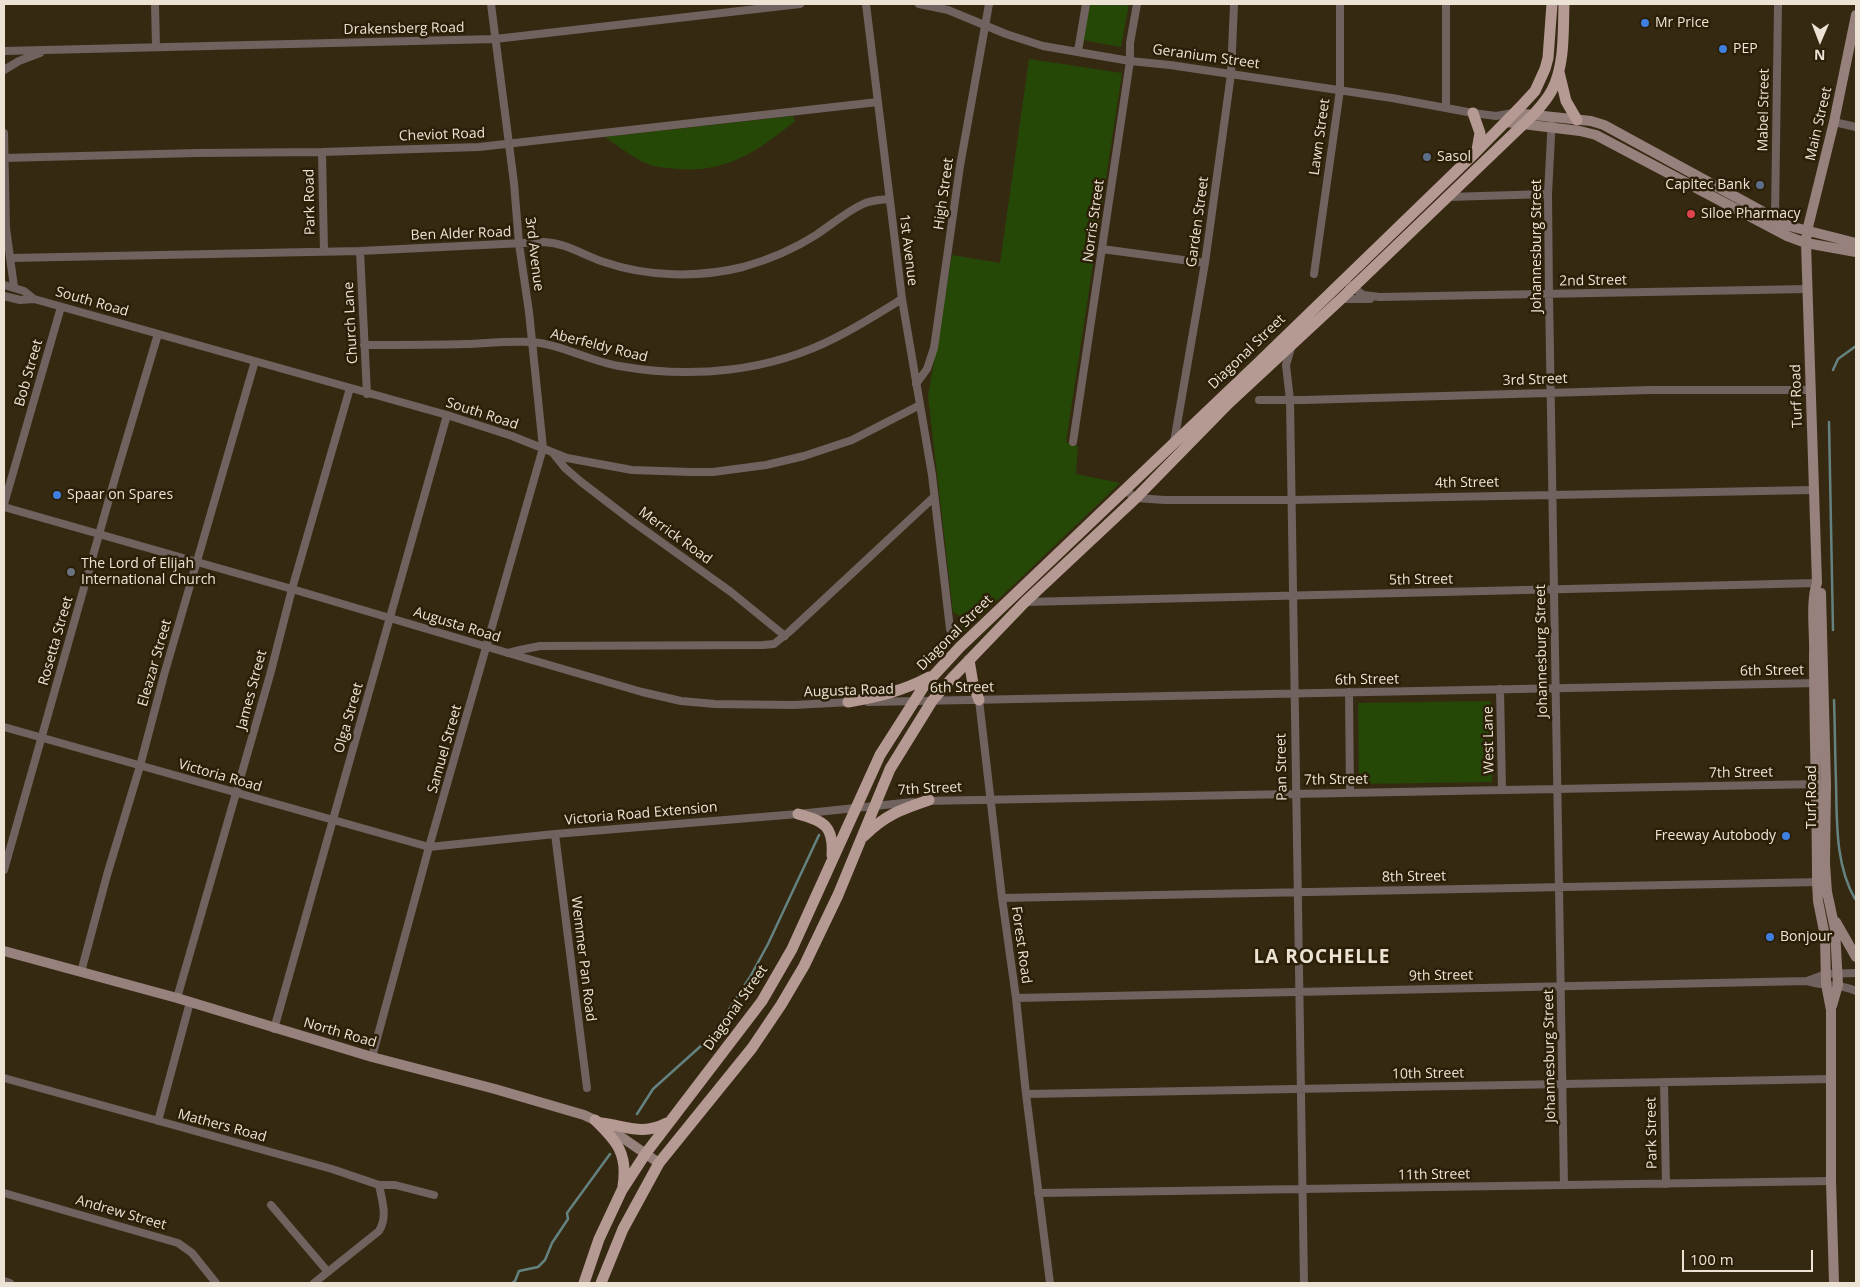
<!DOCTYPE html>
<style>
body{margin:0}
#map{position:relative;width:1860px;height:1287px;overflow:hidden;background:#362912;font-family:"Open Sans",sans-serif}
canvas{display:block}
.frame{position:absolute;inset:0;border:5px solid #ece3d5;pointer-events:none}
.north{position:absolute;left:1795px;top:15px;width:50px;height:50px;-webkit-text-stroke:4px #2c1f08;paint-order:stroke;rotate:181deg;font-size:14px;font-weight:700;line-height:20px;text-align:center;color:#ece3d5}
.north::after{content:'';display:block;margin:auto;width:18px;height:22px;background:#ece3d5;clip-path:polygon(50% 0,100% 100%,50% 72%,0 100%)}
.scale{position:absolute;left:1682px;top:1250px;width:131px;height:22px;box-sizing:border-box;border:2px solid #ece3d5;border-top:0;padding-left:6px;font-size:15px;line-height:18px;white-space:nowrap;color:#ece3d5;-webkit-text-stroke:4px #2c1f08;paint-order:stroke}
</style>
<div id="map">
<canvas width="1860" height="1287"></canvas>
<div class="frame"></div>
<div class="north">N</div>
<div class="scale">100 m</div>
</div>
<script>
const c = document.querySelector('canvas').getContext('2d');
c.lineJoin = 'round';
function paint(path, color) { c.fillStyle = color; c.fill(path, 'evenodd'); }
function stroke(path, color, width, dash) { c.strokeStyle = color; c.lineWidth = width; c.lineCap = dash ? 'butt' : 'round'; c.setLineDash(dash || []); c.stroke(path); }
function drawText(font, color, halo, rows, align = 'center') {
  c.font = font + ' "Open Sans",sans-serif'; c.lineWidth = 5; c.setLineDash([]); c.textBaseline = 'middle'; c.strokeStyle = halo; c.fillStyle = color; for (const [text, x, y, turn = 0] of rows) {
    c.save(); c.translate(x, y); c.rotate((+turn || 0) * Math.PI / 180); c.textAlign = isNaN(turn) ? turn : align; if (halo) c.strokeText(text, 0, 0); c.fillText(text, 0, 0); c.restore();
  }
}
paint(new Path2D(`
 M 1089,4 L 1129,4 L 1121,47 L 1083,40 Z
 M 1029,59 L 1122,73 L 1066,442 L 1078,446 L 1076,474 L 1120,483 L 962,634 L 961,617 L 953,612 L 928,396 L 952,255 L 1000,263 Z
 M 793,116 L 795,121 C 758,151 727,173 678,169 C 665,168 652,167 641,161 C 628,154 617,145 605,137 Z
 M 1491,701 L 1492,782 L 1359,784 L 1358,703 Z`), '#264807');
stroke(new Path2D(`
 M 1833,370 L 1838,359 L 1856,346
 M 1829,422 L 1833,630
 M 1834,700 C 1835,727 1835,754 1836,782 C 1837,821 1835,864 1855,899
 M 637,1114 L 653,1089 L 712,1036 L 750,977 L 768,944 L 819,835
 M 512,1283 L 515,1281 L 519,1271 L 538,1267 L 545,1260 L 552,1243 L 568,1219 L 567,1213 L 610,1154`), '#648280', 2.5);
stroke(new Path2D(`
 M 155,4 L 156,47
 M 866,4 L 902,299 L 932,475 L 950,629
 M 919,4 L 948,10 L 1006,34 L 1043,46 L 1130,61 L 1170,65 L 1392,98 L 1473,113 L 1496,116 L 1513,113
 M 1446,4 L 1446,107
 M 4,51 L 495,39 L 800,4
 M 1078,51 L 1086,4
 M 4,70 L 19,61 L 40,53
 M 1552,117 L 1548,194 L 1549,294 L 1564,1185
 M 1834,122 L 1856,127
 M 4,133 L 6,228 L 14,287
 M 322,152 L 324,251
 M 4,158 L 196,153 L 322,152 L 479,147 L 878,102
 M 1448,197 L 1548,194
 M 1775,217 L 1778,4
 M 1102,249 L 1205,263
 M 360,251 L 367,394
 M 11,258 L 360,251 L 544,242 C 566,243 583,255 604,262 C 647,277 699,278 743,267 C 768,260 794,249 816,235 C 831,225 846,212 863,204 C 871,200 881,200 889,199
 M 1314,274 L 1340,90 L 1340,4
 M 1343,280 L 1363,295 L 1380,297 L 1807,289
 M 4,285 L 24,291 L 34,299
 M 4,296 L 20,300 L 34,299 L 447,415 L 512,436 L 567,458 L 632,470 L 691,472 L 713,472 L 766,465 L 804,456 L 852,440 L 920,405
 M 1341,299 L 1370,299
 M 364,345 C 398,345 432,345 467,344 C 488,343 510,341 531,342 C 561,344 589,361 619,366 C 692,379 770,372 837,337 C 859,326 881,312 902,299
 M 1291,348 L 1286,365 L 1290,400 L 1304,1283
 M 916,384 L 927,369 L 934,348 L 960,166 L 989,4
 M 1259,400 L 1304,400 L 1651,390 L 1811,390
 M 1073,442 L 1130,61 L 1130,43 L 1137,4
 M 1174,442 L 1205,263 L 1231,74 L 1234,4
 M 553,453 L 565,468 L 580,481 L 632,521 L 731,592 L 785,636
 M 1125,490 L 1136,498 L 1165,500 L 1291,500 L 1813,490
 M 4,504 L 61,307
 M 4,507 L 292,589 L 508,653 L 642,692 L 681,701 L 715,704 L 793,705 L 852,702
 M 1025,602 L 1817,583
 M 508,653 L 520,650 L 540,646 L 763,645 L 774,644 L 789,632 L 934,497
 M 1500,689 L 1502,790
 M 1349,692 L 1350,792
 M 979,700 L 1002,898 L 1016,998 L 1026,1094 L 1050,1283
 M 868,702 L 1819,683
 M 4,727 L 429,847 L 555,834 L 798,814 L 913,802
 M 924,801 L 1820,784
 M 555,834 L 587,1088
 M 4,870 L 115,478 L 158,334
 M 1002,898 L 1822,882
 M 81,972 L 107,875 L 140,766 L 164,675 L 255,361
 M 1807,981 L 1826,974 L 1856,973
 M 177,998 L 270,675 L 292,589 L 350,388
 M 1016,998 L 1807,981 C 1823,987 1840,983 1856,991
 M 274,1029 L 447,415
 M 372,1057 L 429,847 L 543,448 L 529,312 L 519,244 L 514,183 L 491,4
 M 4,1078 L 332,1169 L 379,1185 L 395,1185 L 434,1195
 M 1664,1082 L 1666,1184
 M 1026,1094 L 1832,1079
 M 158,1121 L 190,1002
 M 4,1193 L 178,1243 L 192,1253 L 216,1283
 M 1038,1193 L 1831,1181
 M 271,1205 L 328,1272
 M 4,1281 L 10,1283
 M 314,1283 L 379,1231 C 388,1216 382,1201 379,1185`), '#70625f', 8);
stroke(new Path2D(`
 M 1515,113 L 1591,121 L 1604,125 L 1789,226 L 1856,243
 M 1506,122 L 1580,131 L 1596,135 L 1787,236 L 1806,243 L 1856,252
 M 1821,593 L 1826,784 L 1825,864 L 1827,892 L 1835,929 L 1838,985 L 1832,1006
 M 1836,922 L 1856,957
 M 4,951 L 177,998 L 372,1057 L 495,1089 L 584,1115 L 601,1123 L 659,1163
 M 1834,1283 L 1831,1181 L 1831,1010 L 1826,984 L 1825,936 L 1818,901 L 1817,882 C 1817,806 1814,731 1814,655 C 1815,634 1810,602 1817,583 L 1806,243 L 1807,231 L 1834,122 L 1856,15`), '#97817c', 10);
stroke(new Path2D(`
 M 1559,72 L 1566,101 L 1577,120
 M 1473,113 L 1480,133 L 1477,150
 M 969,660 L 973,684 L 979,700
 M 848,702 C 877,697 903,691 929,677
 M 798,814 C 824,821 834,826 832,855
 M 864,836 C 885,815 902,809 929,800
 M 595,1120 C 617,1141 628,1154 623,1186
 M 601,1123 C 627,1126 642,1136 667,1123
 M 584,1283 L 599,1239 L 622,1190 L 646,1153 L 762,1001 L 792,949 L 880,755 L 924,686 L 960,647 L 1257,364 L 1475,153 L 1523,104 L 1535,91 L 1545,69 L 1548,58 L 1552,4
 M 601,1283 L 623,1229 L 659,1163 L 752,1048 L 781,1005 L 804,966 L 838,895 L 890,769 L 932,701 L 952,678 L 1025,602 L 1136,498 L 1229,403 L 1341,299 L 1533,115 C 1540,107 1547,100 1552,90 C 1565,65 1563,31 1564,4`), '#b59993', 11);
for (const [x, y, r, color] of [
 [1645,23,5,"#3f7fe0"],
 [1723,49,5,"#3f7fe0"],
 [1427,157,5,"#5c6f8a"],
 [1760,185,5,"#5c6f8a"],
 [1691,214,5,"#e0444e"],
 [57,495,5,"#3f7fe0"],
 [71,572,5,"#6b7280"],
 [1786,836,5,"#3f7fe0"],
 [1770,937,5,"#3f7fe0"]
]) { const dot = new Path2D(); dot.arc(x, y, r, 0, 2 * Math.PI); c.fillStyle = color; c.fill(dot); stroke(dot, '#2c1f08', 2); }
drawText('14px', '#ece3d5', '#2c1f08', [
 ["Mr Price",1655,23],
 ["PEP",1733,49],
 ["Sasol",1437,157],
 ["Capitec Bank",1750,185,"right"],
 ["Siloe Pharmacy",1701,214],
 ["Spaar on Spares",67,495],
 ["The Lord of Elijah",81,564],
 ["International Church",81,580],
 ["Freeway Autobody",1776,836,"right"],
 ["Bonjour",1780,937]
], 'left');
drawText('14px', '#ece3d5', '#2c1f08', [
 ["Drakensberg Road",404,29,-1],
 ["Geranium Street",1206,57,8],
 ["Mabel Street",1764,110,-89],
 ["Main Street",1819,124,-77],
 ["Cheviot Road",442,135,-2],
 ["Lawn Street",1320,137,-82],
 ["High Street",944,194,-82],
 ["Park Road",310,202,-91],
 ["Norris Street",1094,221,-82],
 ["Garden Street",1198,222,-82],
 ["Ben Alder Road",461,234,-2],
 ["Johannesburg Street",1537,246,-90],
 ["1st Avenue",908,250,83],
 ["3rd Avenue",534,254,83],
 ["2nd Street",1593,281,-1],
 ["South Road",92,302,16],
 ["Church Lane",351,323,-93],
 ["Aberfeldy Road",599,346,14],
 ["Diagonal Street",1247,352,-44],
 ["Bob Street",29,373,-74],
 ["3rd Street",1535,380,-2],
 ["Turf Road",1797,396,-92],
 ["South Road",482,414,18],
 ["4th Street",1467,483,-1],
 ["Merrick Road",675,536,36],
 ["5th Street",1421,580,-1],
 ["Augusta Road",457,625,17],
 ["Diagonal Street",955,633,-45],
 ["Rosetta Street",56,641,-74],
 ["Johannesburg Street",1542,651,-91],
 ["Eleazar Street",155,663,-74],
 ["6th Street",1772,671,-1],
 ["6th Street",1367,680,-1],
 ["6th Street",962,688,-1],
 ["James Street",252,690,-75],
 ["Augusta Road",849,691,-2],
 ["Olga Street",349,718,-74],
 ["West Lane",1489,740,-91],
 ["Samuel Street",445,749,-74],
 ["Pan Street",1282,767,-91],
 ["7th Street",1741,773,-1],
 ["Victoria Road",220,776,16],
 ["7th Street",1336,780,-1],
 ["7th Street",930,789,-3],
 ["Turf Road",1812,797,-90],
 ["Victoria Road Extension",641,814,-5],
 ["8th Street",1414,877,-1],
 ["Forest Road",1021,945,82],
 ["Wemmer Pan Road",583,959,83],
 ["9th Street",1441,976,-1],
 ["Diagonal Street",736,1008,-55],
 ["North Road",340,1033,16],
 ["Johannesburg Street",1550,1056,-91],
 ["10th Street",1428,1074,-1],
 ["Mathers Road",222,1126,15],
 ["Park Street",1652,1133,-91],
 ["11th Street",1434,1175,-1],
 ["Andrew Street",121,1213,16]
]);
c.letterSpacing = '1px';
drawText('bold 19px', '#ece3d5', '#2c1f08', [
 ["LA ROCHELLE",1322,958]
]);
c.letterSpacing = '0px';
</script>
